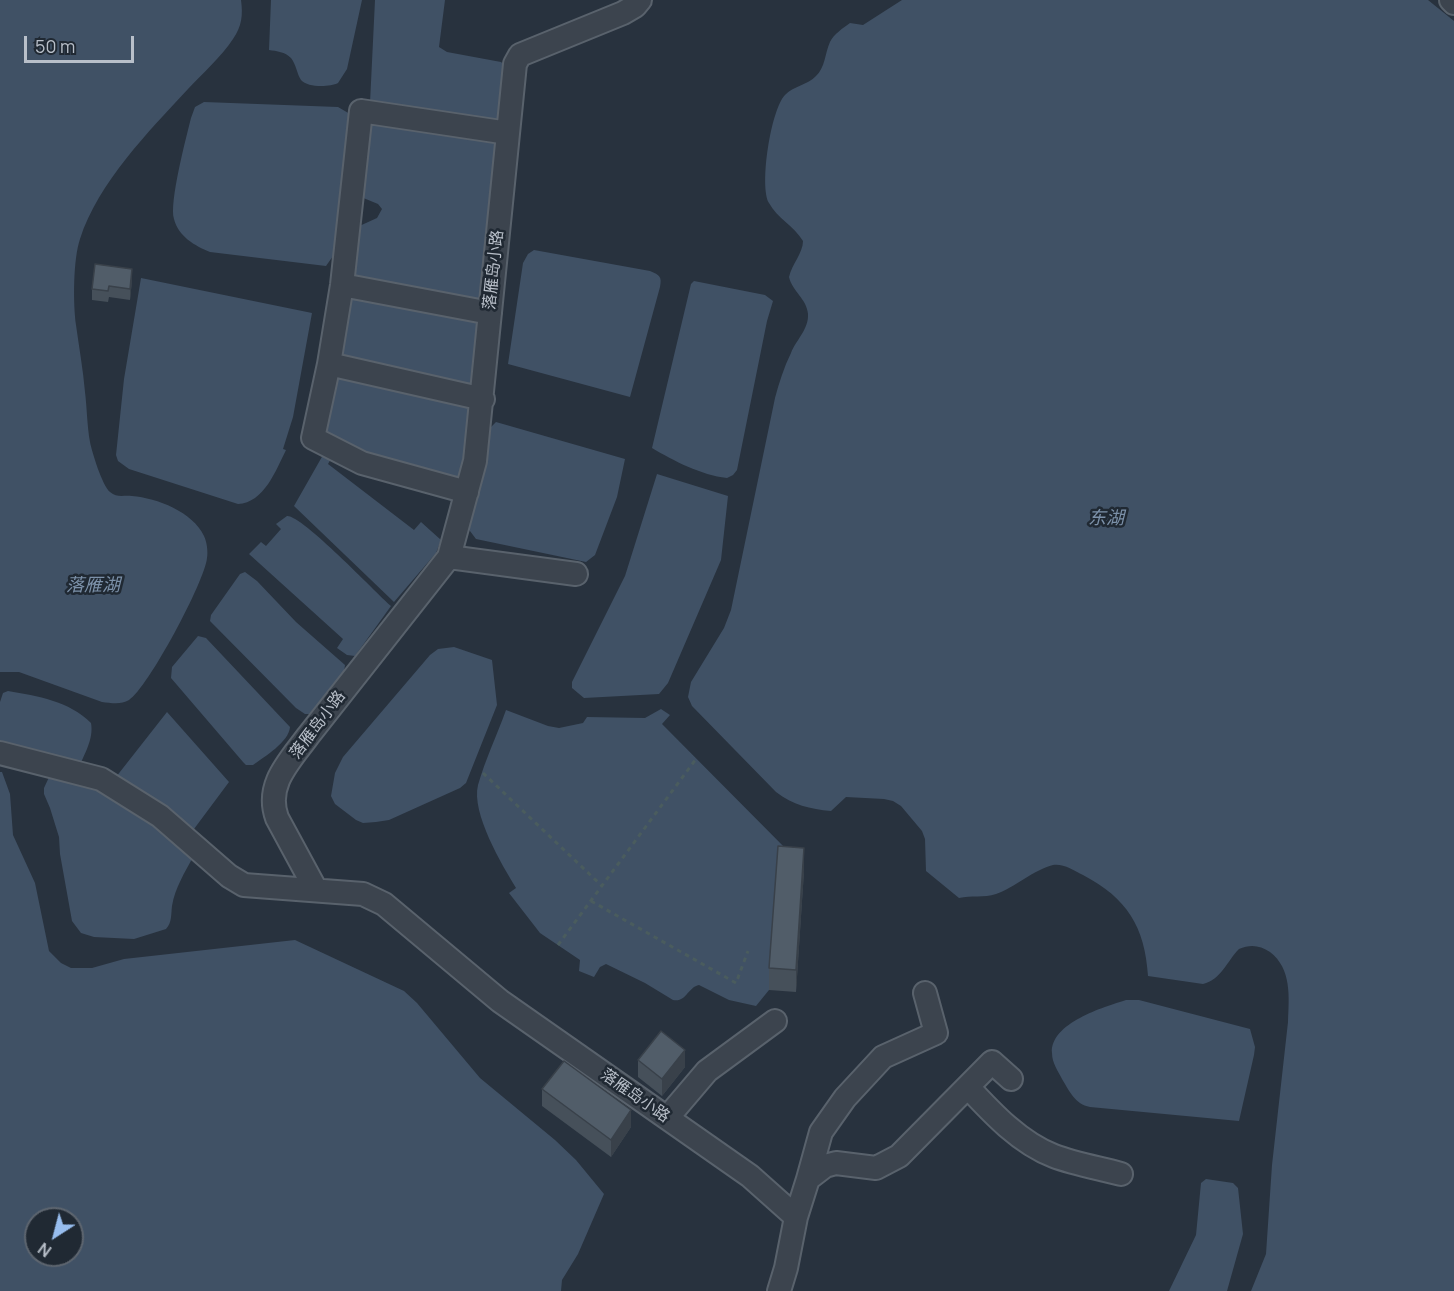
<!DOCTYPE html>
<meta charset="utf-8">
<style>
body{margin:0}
#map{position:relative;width:1454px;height:1291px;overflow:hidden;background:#28323e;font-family:Manrope,sans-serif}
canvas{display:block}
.north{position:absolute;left:24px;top:1207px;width:60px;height:60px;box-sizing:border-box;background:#202933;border:2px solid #5d656f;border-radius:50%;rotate:216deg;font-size:16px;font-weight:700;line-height:24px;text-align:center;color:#b8bfc9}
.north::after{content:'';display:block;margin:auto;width:21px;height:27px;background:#97bdee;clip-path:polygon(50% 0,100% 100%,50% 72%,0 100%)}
.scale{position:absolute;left:24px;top:36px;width:110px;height:27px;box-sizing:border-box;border:3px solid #b8bfc9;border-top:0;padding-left:8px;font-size:18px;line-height:21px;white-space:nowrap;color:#b8bfc9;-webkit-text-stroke:4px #202933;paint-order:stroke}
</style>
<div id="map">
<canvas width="1454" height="1291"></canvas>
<div class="north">N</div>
<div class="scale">50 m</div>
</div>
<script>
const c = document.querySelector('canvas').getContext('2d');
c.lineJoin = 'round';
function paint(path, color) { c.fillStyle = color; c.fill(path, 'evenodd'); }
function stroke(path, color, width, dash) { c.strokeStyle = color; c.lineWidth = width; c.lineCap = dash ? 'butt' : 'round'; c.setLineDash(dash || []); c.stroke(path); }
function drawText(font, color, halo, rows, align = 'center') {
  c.font = font + ' Manrope,"Noto Sans SC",sans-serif'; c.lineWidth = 5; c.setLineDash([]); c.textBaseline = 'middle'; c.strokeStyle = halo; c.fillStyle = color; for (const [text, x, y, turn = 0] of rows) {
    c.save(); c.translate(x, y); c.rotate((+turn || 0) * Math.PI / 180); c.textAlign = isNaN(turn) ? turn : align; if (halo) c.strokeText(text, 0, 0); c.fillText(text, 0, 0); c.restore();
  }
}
paint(new Path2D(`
 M 0,0 L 241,0 C 243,15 242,26 233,39 C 221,57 203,73 188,89 C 149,131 98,183 80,239 C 73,260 73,303 76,325 C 79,347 83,369 85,392 C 87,408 87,425 90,442 C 92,452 102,485 110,492 C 117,498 123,495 132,496 C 157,498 193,512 204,536 C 207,542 208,552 207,558 C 205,581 148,688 129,700 C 121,705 111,703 102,702 L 19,672 L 0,672 Z
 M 271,0 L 362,0 L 347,69 L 338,83 C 330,87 308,88 301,80 C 297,74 296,64 291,58 C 285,52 277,51 269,50 Z
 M 375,0 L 445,0 L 439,47 L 447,52 L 501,62 L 505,66 L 501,116 L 498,121 L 370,103 Z
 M 902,0 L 1428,0 L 1454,21 L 1454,1291 L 1251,1291 L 1266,1254 L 1272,1165 L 1288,1022 C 1289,997 1292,969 1270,952 C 1260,945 1250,944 1239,949 C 1227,961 1221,980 1203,984 L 1148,976 C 1145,927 1127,898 1083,875 C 1074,870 1062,863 1053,865 C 1035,869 1014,888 996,894 C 984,898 971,895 959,898 L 926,871 L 925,839 L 922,831 L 901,806 L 893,801 L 884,799 L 846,797 L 831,811 C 810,809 793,805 776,792 L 692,706 L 688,697 L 691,682 L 724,628 L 731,610 L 775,398 C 779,383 784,367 791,353 C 796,340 809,329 808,314 C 807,299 792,291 789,277 C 792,264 803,253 803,241 C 794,226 777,218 769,203 C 759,186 771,109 785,95 C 793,86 808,85 816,76 C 825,68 825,53 830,42 C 834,34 843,28 850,23 L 863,25 Z
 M 204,102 L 338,107 L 350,114 L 353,120 L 333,256 L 326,266 L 210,252 C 195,246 178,236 174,219 C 169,203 186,138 191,118 L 195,107 Z
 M 367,123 L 497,136 L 483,301 L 350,275 L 355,228 L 377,218 L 382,209 L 378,204 L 361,197 Z
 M 534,250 L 650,271 C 660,275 662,277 660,287 L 630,397 L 508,364 L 523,263 L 528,254 Z
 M 141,278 L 312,313 L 293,417 L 283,449 L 286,450 C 276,470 264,503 238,504 L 129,469 L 118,461 L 116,455 L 124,379 Z
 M 694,281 L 765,295 L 773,301 L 767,321 L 737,470 L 733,475 L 727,478 C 701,475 674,461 652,448 L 691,284 Z
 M 350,295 L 481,318 L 472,388 L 340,360 Z
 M 334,373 L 474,406 L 468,459 L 459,479 L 366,456 L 326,438 L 319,423 Z
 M 496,422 L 625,459 L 617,497 L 595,555 L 586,562 L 476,539 L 467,527 L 483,478 L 491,427 Z
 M 323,455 L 333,455 L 328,464 L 414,530 L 421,522 L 441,540 L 436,553 L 394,602 L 294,506 Z
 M 657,474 L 728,496 L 721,560 L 668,683 L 659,694 L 584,698 L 572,688 L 572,682 L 625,576 Z
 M 287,516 C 302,515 375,592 391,606 L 355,656 L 347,655 L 337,648 L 343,639 L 249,554 L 261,542 L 266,546 L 281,529 L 276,524 Z
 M 245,572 L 257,581 L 296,622 L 345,665 L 344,672 L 313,714 L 305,714 L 296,708 L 210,621 L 211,615 L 240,574 Z
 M 198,636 L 206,638 L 290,727 C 289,742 264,757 253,765 L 246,765 L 243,762 L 171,678 L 172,667 Z
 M 454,647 L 492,660 L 497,705 L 466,783 L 460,788 L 389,820 L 376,822 L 363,823 L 356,820 L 335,804 L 331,796 L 335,773 L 343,757 L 430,655 L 438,649 Z
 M 8,691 C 38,696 69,701 91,723 C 94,739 84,755 78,769 L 0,746 L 0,702 L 3,693 Z
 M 661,709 L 670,715 L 662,724 L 796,859 L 778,869 L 769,990 L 756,1006 L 729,1000 L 699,985 C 688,987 686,1003 673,1000 L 645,983 L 606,964 L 600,967 L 594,977 L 579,971 L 580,960 L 540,933 L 509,893 L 516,888 C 502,865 471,813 478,785 C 485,760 497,735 506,710 L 548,726 L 559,728 L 583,723 L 587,717 L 645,718 Z
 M 167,712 L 229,782 L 194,829 L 116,777 Z
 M 0,772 L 2,772 L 10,794 L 13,835 L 35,883 L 49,951 L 61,963 L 71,968 L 92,968 L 124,959 L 295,940 L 404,991 L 417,1003 L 480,1078 L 555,1140 L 576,1160 L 604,1194 L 578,1254 L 562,1280 L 561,1291 L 0,1291 ZM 36,1219 L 72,1219 L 72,1255 L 36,1255 Z
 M 50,775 L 91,787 L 125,804 L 193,857 C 185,872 175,888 172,906 C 171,914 172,923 166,929 L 134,939 L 94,937 L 81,933 L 72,921 L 60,854 L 59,837 L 50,808 L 44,794 L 44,788 Z
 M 1126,1000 L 1139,1000 L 1250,1029 L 1255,1047 L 1254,1055 L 1239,1121 L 1090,1107 C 1075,1104 1070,1092 1062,1079 C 1058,1071 1052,1063 1052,1053 C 1050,1023 1104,1007 1126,1000 Z
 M 1206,1179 L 1233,1183 L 1238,1188 L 1243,1234 L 1227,1291 L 1169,1291 L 1196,1235 L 1201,1183 Z`), '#405165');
const minor = new Path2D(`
 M 1451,0 L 1454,3
 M 342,285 L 490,313
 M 329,364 L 483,399
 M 467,492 L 362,463 L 313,438 L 329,364 L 342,285 L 361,111 L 508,133
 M 449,557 L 576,574
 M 0,753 L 101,779 L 160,816 L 229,876 L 244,885 L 363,894 L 384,904 L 500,1001 L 750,1176 L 796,1217 L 786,1268 L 779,1291
 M 316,890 L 277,818 C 265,785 289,762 308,736 L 449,557 L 475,461 L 515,64 L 520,55 L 623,13 L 635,6 L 640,0
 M 968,1087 C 992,1113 1020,1143 1054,1156 C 1075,1164 1099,1168 1121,1174
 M 667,1118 L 707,1071 L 775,1021
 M 808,1179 L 821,1132 L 845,1098 L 883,1057 L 936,1033 L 925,993
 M 796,1217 L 808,1179 L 825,1166 L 836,1163 L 876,1168 L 899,1156 L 992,1062 L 1011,1079`);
stroke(minor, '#59626c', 26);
stroke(new Path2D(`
 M 483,773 L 602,886
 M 591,901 L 736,983 L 748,951
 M 558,945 L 696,759`), '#4a5c5e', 3, [4.5, 4.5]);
stroke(minor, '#3c444e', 22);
paint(new Path2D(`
 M 132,280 L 130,300 L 109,297 L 108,302 L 92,300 L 92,289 Z
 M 804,871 L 796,992 L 769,990 L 769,968 Z
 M 638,1060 L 685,1067 L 662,1096 L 638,1077 Z
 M 542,1089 L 631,1127 L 611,1157 L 542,1106 Z`), '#46505a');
paint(new Path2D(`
 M 132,269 L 132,280 L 130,300 L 130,289 Z
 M 804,848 L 804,871 L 796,992 L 796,970 Z
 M 685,1050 L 685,1067 L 662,1096 L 662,1079 Z
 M 631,1110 L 631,1127 L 611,1157 L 611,1140 Z`), '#39414a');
const building = new Path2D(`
 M 95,264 L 132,269 L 130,289 L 109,286 L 108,291 L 92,289 Z
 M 778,846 L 804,848 L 796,970 L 769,968 Z
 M 661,1031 L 685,1050 L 662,1079 L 638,1060 Z
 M 564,1061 L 631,1110 L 611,1140 L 542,1089 Z`);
paint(building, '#515d69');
stroke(building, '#39414a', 1.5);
drawText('16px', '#b8bfc9', '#202933', [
 ["落雁岛小路",494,270,-84],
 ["落雁岛小路",318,725,-53],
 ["落雁岛小路",635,1096,35]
]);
drawText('italic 18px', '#7c91a9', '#202933', [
 ["东湖",1106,519],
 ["落雁湖",93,586]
]);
</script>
